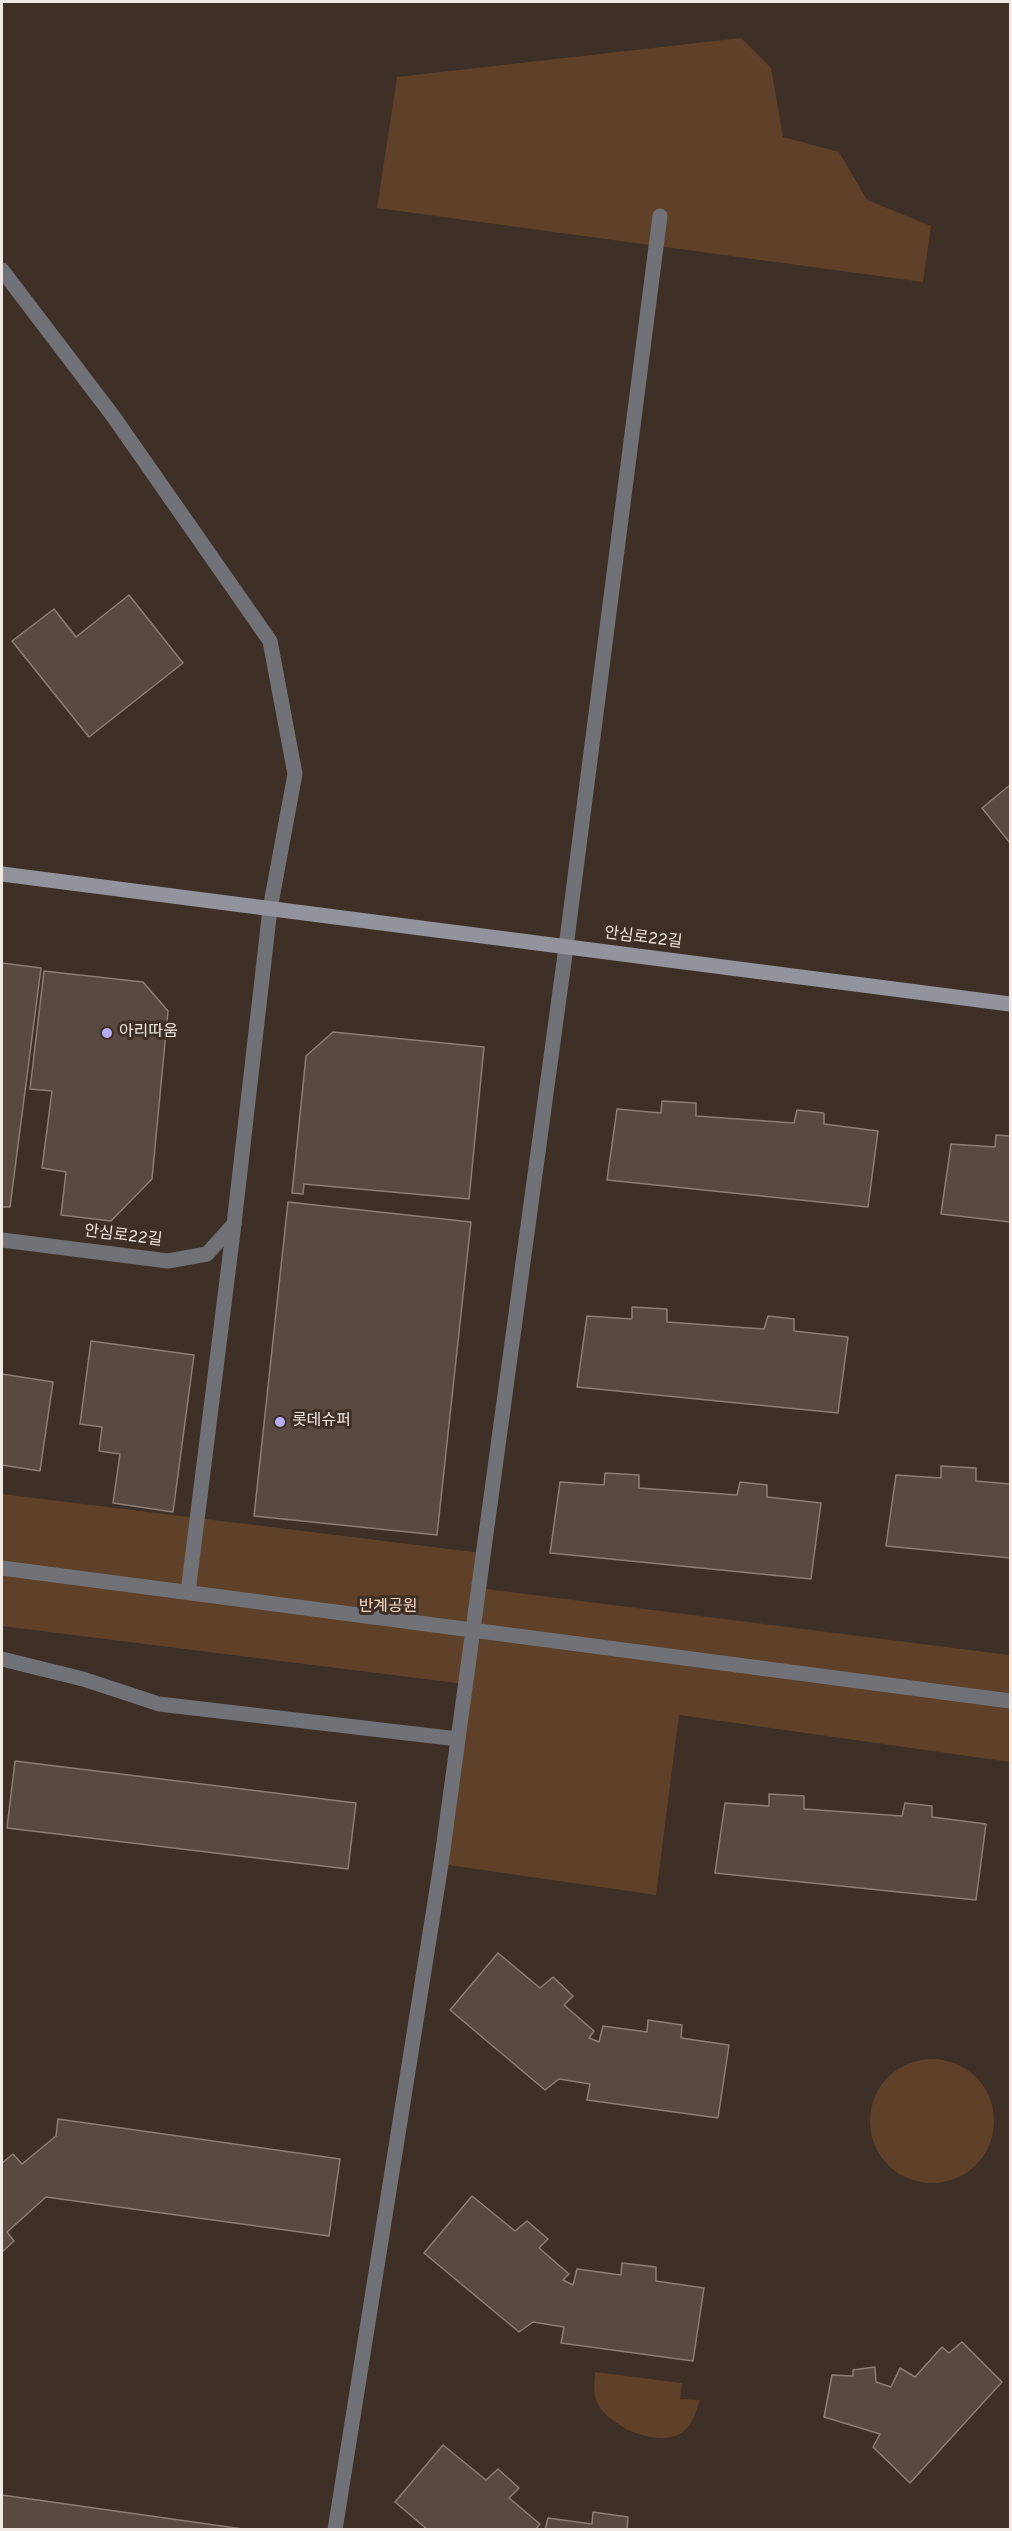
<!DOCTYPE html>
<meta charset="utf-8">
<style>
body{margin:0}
#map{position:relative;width:1012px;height:2531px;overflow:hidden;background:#3e3027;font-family:Overpass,sans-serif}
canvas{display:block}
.frame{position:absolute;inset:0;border:3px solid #f2e9e3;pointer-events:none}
</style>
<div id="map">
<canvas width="1012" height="2531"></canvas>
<div class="frame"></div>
</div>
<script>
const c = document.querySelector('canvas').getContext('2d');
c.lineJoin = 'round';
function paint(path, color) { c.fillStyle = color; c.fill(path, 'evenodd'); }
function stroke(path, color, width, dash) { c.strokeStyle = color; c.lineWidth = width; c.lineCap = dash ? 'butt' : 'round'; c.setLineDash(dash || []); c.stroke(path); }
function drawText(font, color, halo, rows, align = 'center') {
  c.font = font + ' Overpass,"Noto Sans KR",sans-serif'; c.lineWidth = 6; c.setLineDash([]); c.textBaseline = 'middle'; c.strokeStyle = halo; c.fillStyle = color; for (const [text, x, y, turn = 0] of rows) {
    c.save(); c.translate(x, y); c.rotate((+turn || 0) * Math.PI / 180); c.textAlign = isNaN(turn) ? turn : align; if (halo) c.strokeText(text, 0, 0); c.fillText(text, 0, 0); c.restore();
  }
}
paint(new Path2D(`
 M 741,38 L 771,68 L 783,137 L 839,152 L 867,200 L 931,226 L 923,282 L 377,208 L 397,77 Z
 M 2,1494 L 482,1553 L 478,1588 L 1010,1655 L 1010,1762 L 679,1715 L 656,1895 L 441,1864 L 465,1684 L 2,1626 Z
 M870 2121a62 62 0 1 1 124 0a62 62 0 1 1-124 0Z
 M 595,2372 L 682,2383 L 680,2399 L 700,2400 C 696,2410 694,2421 686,2429 C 664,2452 606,2427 596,2400 C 593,2392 595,2380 595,2372 Z`), '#5f4028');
const building = new Path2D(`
 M 129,595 L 183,663 L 89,737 L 12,641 L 54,609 L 76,637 Z
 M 1010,785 L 1010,843 L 982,808 Z
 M 2,963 L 41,968 L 10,1207 L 2,1207 Z
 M 44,971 L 143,982 L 168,1011 L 152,1179 L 111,1221 L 61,1215 L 66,1172 L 42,1168 L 52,1091 L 30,1089 Z
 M 333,1032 L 484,1047 L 469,1199 L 304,1184 L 303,1194 L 292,1193 L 306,1056 Z
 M 662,1101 L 696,1103 L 696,1116 L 794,1123 L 797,1110 L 824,1113 L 824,1124 L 878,1131 L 868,1207 L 607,1180 L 617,1109 L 661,1113 Z
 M 996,1135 L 1010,1136 L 1010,1222 L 941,1214 L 951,1144 L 995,1147 Z
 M 288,1202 L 471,1222 L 437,1535 L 254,1516 Z
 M 632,1307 L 667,1309 L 667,1322 L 764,1329 L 768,1316 L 794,1319 L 794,1331 L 848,1337 L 838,1413 L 577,1387 L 587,1316 L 632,1319 Z
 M 91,1341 L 194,1355 L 173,1512 L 113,1503 L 120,1454 L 99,1451 L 102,1427 L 80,1424 Z
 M 2,1374 L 53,1382 L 40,1471 L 2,1465 Z
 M 941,1466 L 976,1468 L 976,1481 L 1010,1484 L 1010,1558 L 886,1546 L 896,1475 L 941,1478 Z
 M 605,1473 L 639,1475 L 639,1488 L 737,1495 L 740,1482 L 767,1485 L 767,1497 L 821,1503 L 811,1579 L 550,1553 L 560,1482 L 604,1485 Z
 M 15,1761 L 356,1803 L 348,1869 L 7,1828 Z
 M 769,1794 L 804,1796 L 804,1809 L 902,1816 L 905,1803 L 932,1806 L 932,1817 L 986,1824 L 976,1900 L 715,1873 L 725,1803 L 769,1806 Z
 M 498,1953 L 540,1988 L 553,1977 L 573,1996 L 564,2005 L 594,2031 L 589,2038 L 599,2042 L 603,2026 L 647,2032 L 648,2020 L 682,2025 L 681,2038 L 729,2045 L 718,2118 L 587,2100 L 590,2084 L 559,2079 L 545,2090 L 450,2010 Z
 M 58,2119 L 340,2159 L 329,2236 L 46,2197 L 7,2232 L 14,2241 L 2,2252 L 2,2163 L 13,2154 L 22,2164 L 56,2136 Z
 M 472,2196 L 515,2231 L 527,2221 L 548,2239 L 539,2248 L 569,2274 L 563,2280 L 573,2285 L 577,2269 L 621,2275 L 622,2263 L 656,2267 L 656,2281 L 704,2288 L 693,2361 L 561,2343 L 564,2327 L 533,2322 L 519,2332 L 424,2253 Z
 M 962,2342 L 1002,2382 L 910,2483 L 873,2447 L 880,2434 L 824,2417 L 832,2375 L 853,2376 L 853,2370 L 875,2367 L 876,2382 L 891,2387 L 900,2368 L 915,2377 L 942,2347 L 949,2353 Z
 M 443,2445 L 486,2480 L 498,2469 L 519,2488 L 509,2498 L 540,2524 L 535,2530 L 428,2530 L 395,2502 Z
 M 2,2495 L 250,2530 L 2,2530 Z
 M 593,2512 L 628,2517 L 627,2530 L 545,2530 L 548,2518 L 592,2524 Z`);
paint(building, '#584a40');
stroke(building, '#8e7e73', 1.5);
stroke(new Path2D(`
 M 2,1568 L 1010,1701
 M 188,1592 L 234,1224
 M 2,1659 L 83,1679 L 159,1704 L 458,1739
 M 335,2530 L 441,1864 L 566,947 L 660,216`), '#717178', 15);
stroke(new Path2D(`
 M 2,270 L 113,416 L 270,641 L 295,774 L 270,909`), '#717178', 15);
stroke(new Path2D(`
 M 2,1240 L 168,1261 L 207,1254 L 234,1224 L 270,909`), '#717178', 15);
stroke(new Path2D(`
 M 2,874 L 1010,1004`), '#93939e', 15);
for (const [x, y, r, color] of [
 [107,1033,6,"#b6acf8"],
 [280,1422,6,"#b6acf8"]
]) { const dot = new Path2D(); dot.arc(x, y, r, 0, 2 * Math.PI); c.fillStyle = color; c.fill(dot); stroke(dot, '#3e3027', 2); }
drawText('16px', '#f2e9e3', '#3e3027', [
 ["안심로22길",643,939,7],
 ["안심로22길",123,1237,7]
]);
drawText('16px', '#f2e9e3', '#3e3027', [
 ["아리따움",119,1033],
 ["롯데슈퍼",292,1422]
], 'left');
drawText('16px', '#fad9c2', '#3e3027', [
 ["반계공원",388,1608]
]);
</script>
